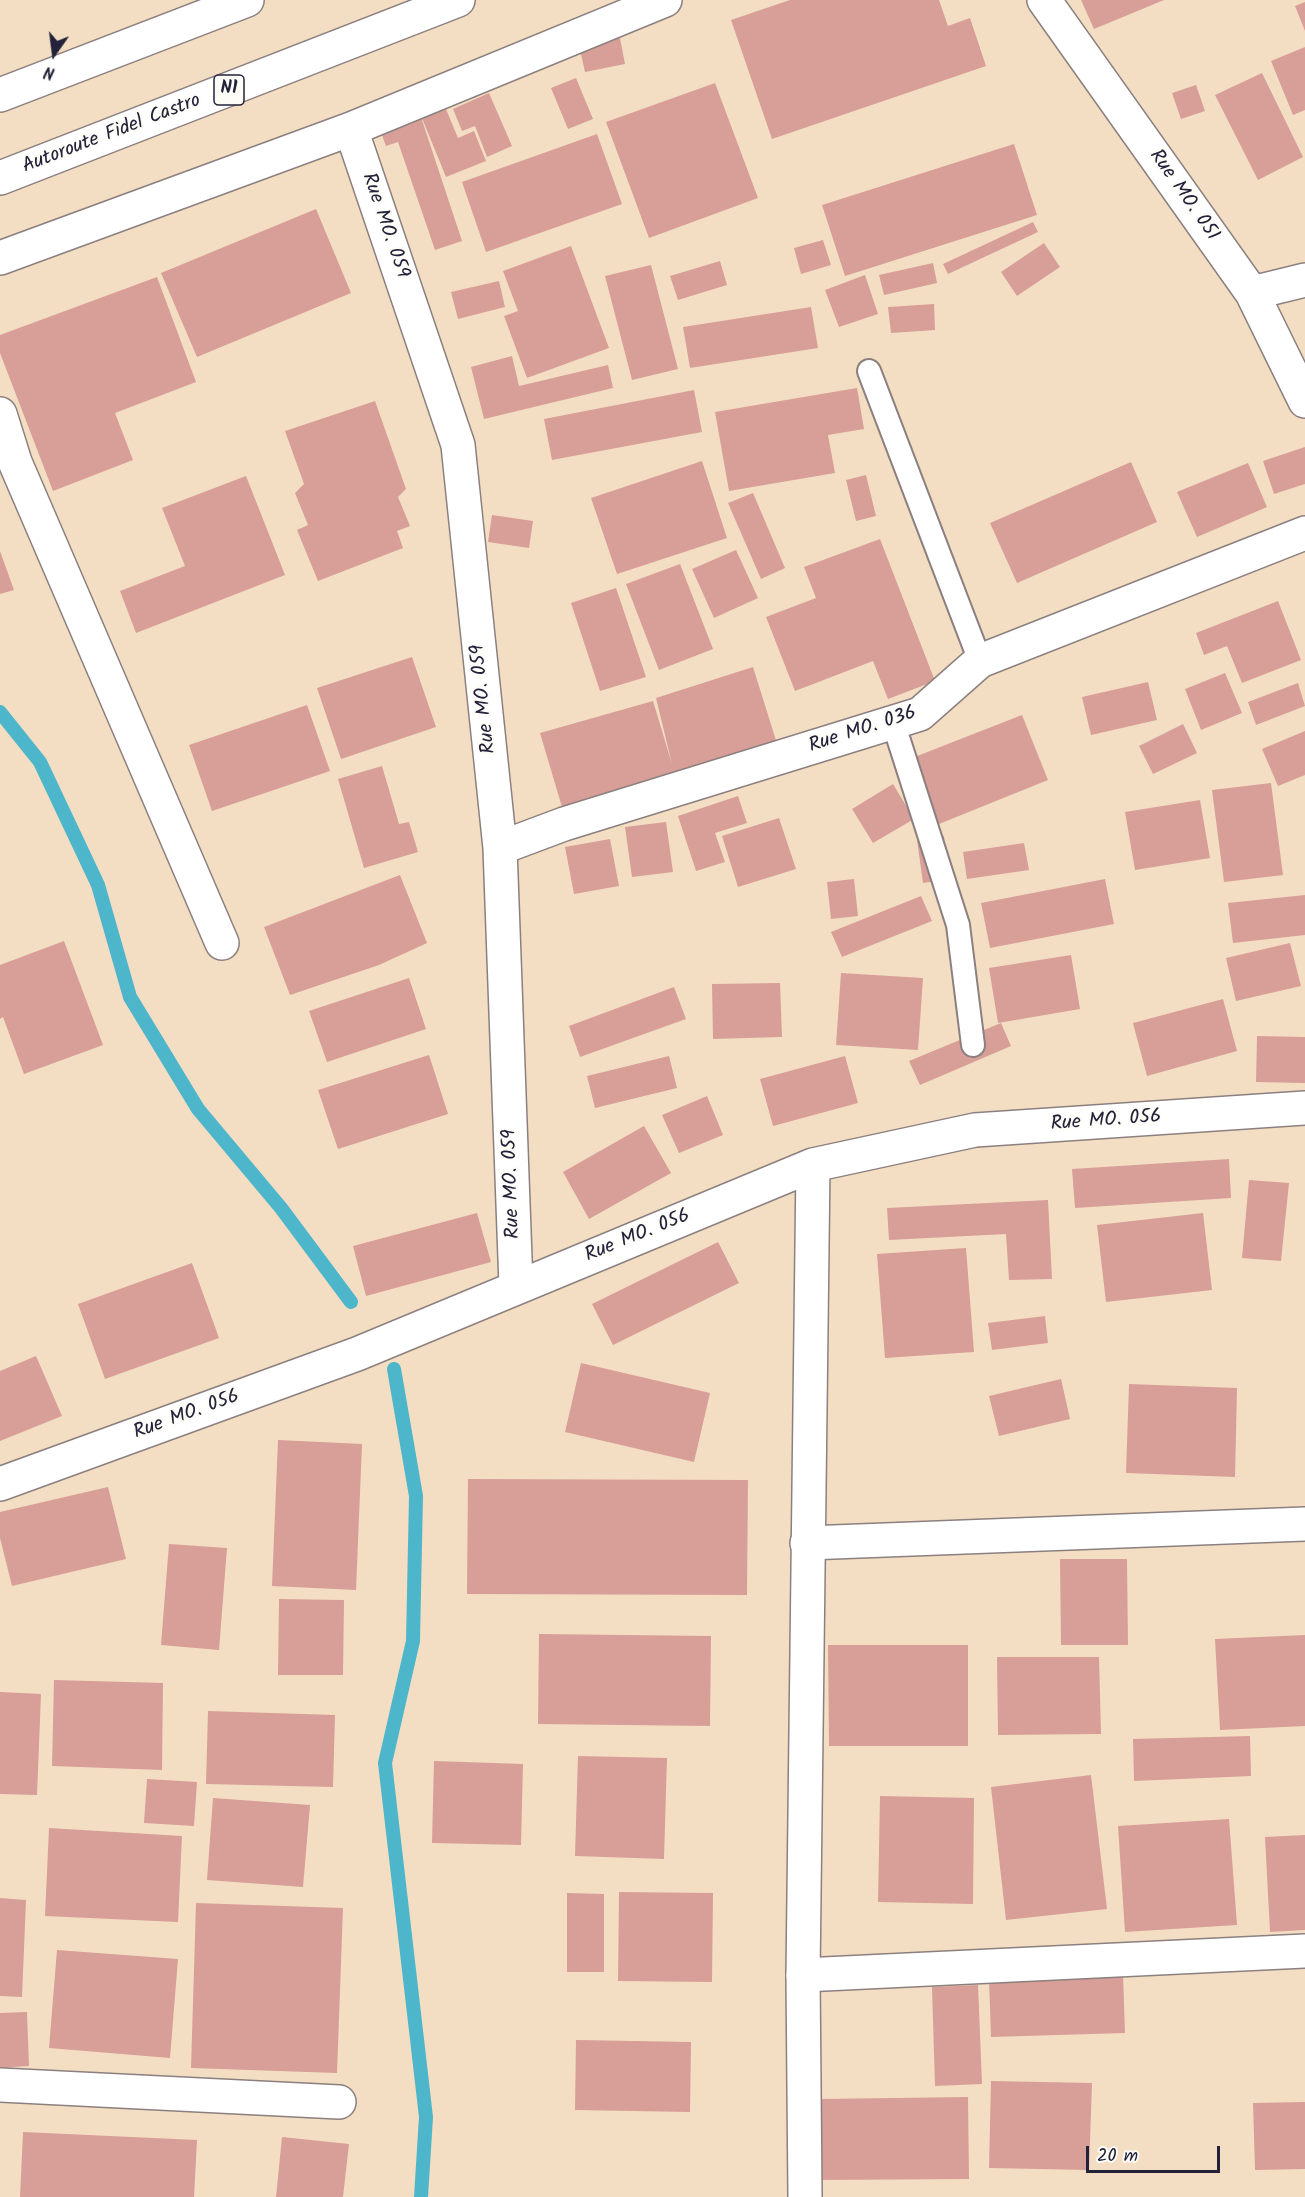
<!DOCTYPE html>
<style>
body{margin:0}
#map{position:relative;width:1305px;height:2197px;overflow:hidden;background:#f4dec3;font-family:Kalam,sans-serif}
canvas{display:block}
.north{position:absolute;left:24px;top:24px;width:60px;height:60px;-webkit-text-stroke:4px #fdfcf7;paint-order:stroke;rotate:194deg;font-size:16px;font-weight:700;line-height:24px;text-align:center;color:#22223b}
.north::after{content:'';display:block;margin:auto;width:21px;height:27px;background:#22223b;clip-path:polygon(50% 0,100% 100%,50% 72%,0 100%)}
.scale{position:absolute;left:1086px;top:2146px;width:134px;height:27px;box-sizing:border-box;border:3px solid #22223b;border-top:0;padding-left:8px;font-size:18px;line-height:21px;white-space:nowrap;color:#22223b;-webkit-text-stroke:4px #fdfcf7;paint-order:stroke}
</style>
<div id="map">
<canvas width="1305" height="2197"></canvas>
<div class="north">N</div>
<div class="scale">20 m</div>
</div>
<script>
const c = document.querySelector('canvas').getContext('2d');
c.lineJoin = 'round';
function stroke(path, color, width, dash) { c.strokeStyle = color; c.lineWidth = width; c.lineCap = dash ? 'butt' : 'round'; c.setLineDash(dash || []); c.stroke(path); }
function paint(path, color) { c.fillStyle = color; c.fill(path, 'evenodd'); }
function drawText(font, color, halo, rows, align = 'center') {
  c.font = font + ' Kalam,sans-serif'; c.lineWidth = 4.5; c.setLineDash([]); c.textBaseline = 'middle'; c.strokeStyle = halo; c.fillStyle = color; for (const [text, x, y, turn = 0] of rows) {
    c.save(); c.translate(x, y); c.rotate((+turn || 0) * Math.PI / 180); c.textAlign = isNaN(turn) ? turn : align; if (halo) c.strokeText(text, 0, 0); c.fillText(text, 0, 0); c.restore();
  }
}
stroke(new Path2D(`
 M 0,712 L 40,762 L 98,885 L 130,997 L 198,1109 L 281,1208 L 351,1302
 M 394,1369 L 416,1496 L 413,1641 L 385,1763 L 426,2117 L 421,2197`), '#4db6ca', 14);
paint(new Path2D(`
 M 790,0 L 939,0 L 948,26 L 970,18 L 986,66 L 772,139 L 731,20 Z
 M 1081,0 L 1164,0 L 1094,29 Z
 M 1305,2 L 1305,31 L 1295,6 Z
 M 620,38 L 625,64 L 585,72 L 579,45 Z
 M 1305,47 L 1305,110 L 1293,115 L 1271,61 Z
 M 1262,73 L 1303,157 L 1258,180 L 1215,95 Z
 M 576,78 L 593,119 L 568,129 L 551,88 Z
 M 715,83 L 758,198 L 649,238 L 606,122 Z
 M 1196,85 L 1205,111 L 1181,119 L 1172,93 Z
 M 489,93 L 512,146 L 487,157 L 475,126 L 462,131 L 453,109 Z
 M 441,97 L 458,138 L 474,131 L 486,161 L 446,177 L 417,106 Z
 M 421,117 L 462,241 L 435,250 L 398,142 L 386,146 L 380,130 Z
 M 597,134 L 622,204 L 486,252 L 462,182 Z
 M 1014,144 L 1037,215 L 845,276 L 822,205 Z
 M 316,209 L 351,293 L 197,357 L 161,273 Z
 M 1033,222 L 1038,232 L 948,274 L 943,264 Z
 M 823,240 L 831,265 L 801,274 L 794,248 Z
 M 1044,243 L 1060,267 L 1017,296 L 1001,272 Z
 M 571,246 L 609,348 L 527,378 L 504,316 L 518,311 L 503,271 Z
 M 720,261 L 727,285 L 678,300 L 670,276 Z
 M 933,263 L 937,283 L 884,295 L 879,275 Z
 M 651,265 L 678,369 L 632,380 L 605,276 Z
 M 865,275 L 878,314 L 839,327 L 825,290 Z
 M 157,277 L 196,382 L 115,413 L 133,460 L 53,491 L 0,353 L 0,335 Z
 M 499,281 L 505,307 L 458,319 L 451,292 Z
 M 934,304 L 935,330 L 891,333 L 888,307 Z
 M 811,307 L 818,348 L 690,368 L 683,327 Z
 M 512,356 L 519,386 L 608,365 L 613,388 L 484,419 L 471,367 Z
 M 857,388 L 864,429 L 828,435 L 835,473 L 729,491 L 715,412 Z
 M 694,390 L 702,432 L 552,460 L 544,419 Z
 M 375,401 L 406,489 L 398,497 L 410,526 L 397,531 L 403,548 L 318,581 L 297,530 L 308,525 L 295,493 L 304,484 L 285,431 Z
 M 1305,447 L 1305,484 L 1274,494 L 1263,461 Z
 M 702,461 L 727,538 L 617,574 L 591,498 Z
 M 1131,462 L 1157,522 L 1017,583 L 990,523 Z
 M 1248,463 L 1267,507 L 1197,537 L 1177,492 Z
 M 866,475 L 876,516 L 856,521 L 846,480 Z
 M 246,476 L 285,575 L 136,633 L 120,591 L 185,566 L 162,508 Z
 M 753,493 L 785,568 L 761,579 L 728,503 Z
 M 492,515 L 533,521 L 529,548 L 488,542 Z
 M 880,539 L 935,681 L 888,699 L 873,661 L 795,691 L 766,617 L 816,598 L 804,567 Z
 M 736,550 L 758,598 L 714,618 L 692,569 Z
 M 0,551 L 14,590 L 0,594 Z
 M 680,564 L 713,649 L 659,670 L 626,584 Z
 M 616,588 L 646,677 L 600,691 L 571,603 Z
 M 1278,601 L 1301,660 L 1242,683 L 1227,646 L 1204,655 L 1196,633 Z
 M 412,657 L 436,727 L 341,759 L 317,688 Z
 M 753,667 L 779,750 L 562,807 L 540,733 L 653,701 L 672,764 L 656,698 Z
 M 1225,673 L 1242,713 L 1201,730 L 1185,689 Z
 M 1148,682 L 1157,720 L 1091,735 L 1082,697 Z
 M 1298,683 L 1305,706 L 1256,725 L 1248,702 Z
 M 307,705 L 330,771 L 212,811 L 189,745 Z
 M 1022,715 L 1048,780 L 939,824 L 912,758 Z
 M 1183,724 L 1197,753 L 1153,774 L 1139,746 Z
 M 1305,731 L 1305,775 L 1278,786 L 1262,749 Z
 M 382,766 L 399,824 L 409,822 L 418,852 L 364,868 L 338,779 Z
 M 1271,783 L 1283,875 L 1224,882 L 1212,790 Z
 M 893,784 L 914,819 L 873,843 L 852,809 Z
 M 738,796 L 747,823 L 715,833 L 725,862 L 696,871 L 678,816 Z
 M 1200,800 L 1210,858 L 1135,870 L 1125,812 Z
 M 779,818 L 796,869 L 738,887 L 722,836 Z
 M 666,822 L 673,872 L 632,877 L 625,827 Z
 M 944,836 L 950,879 L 923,883 L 917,840 Z
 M 610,839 L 619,886 L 574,894 L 565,847 Z
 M 1024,843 L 1029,870 L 967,879 L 963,852 Z
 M 400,875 L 427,943 L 379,965 L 290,995 L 264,927 Z
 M 854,879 L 858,916 L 831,919 L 827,882 Z
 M 1105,879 L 1114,924 L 990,948 L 981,903 Z
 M 1305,895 L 1305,935 L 1233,943 L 1228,903 Z
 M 921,896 L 932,921 L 842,957 L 831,932 Z
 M 64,941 L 103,1045 L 24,1074 L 3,1017 L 0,1019 L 0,965 Z
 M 1290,943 L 1301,986 L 1236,1001 L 1226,958 Z
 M 1071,955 L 1080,1009 L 998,1023 L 989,968 Z
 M 841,973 L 923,978 L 918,1050 L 836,1045 Z
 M 409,978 L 426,1029 L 327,1062 L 309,1011 Z
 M 780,983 L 782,1037 L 713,1039 L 712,984 Z
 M 674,987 L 686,1019 L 580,1057 L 569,1026 Z
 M 1223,999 L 1237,1051 L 1147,1076 L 1133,1023 Z
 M 1001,1023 L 1011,1046 L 920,1085 L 909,1061 Z
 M 1257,1036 L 1305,1037 L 1305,1083 L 1256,1082 Z
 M 429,1055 L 448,1114 L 338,1149 L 318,1090 Z
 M 669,1056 L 677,1088 L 595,1108 L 587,1076 Z
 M 845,1056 L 858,1103 L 773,1126 L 760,1079 Z
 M 707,1096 L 723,1135 L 679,1153 L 662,1115 Z
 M 644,1126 L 671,1173 L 589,1219 L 563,1172 Z
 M 1229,1159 L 1231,1198 L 1075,1208 L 1072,1169 Z
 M 1249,1180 L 1289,1183 L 1281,1261 L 1242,1258 Z
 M 1048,1200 L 1052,1279 L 1009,1280 L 1006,1234 L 889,1240 L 887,1208 Z
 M 477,1213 L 491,1262 L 366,1296 L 353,1246 Z
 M 1203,1213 L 1212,1290 L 1106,1302 L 1097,1225 Z
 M 718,1242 L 739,1283 L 613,1345 L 592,1304 Z
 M 966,1248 L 974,1352 L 885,1358 L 877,1254 Z
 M 192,1263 L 219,1338 L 105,1379 L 78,1304 Z
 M 1045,1316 L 1048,1343 L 992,1350 L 988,1323 Z
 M 36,1356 L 62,1416 L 0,1441 L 0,1371 Z
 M 581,1363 L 710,1393 L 694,1462 L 565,1432 Z
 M 1061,1379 L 1070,1419 L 999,1436 L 989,1396 Z
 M 1129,1384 L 1237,1388 L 1235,1477 L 1126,1473 Z
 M 278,1440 L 362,1444 L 356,1590 L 272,1586 Z
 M 468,1479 L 748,1480 L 747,1595 L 467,1594 Z
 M 108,1487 L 126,1559 L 12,1586 L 0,1538 L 0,1512 Z
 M 169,1544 L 227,1548 L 219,1650 L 161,1645 Z
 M 1060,1559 L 1127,1559 L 1128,1645 L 1061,1645 Z
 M 279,1599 L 344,1600 L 343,1675 L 278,1675 Z
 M 539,1634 L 711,1636 L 710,1726 L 538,1724 Z
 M 1305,1635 L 1305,1726 L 1220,1730 L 1215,1639 Z
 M 828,1645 L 968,1645 L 968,1746 L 829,1746 Z
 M 997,1657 L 1099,1657 L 1101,1734 L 998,1735 Z
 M 54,1680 L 163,1683 L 162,1770 L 52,1766 Z
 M 0,1692 L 41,1694 L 37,1795 L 0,1794 Z
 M 208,1711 L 335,1715 L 333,1787 L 206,1784 Z
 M 1250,1736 L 1251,1776 L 1134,1781 L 1133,1739 Z
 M 578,1756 L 667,1758 L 664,1859 L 575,1856 Z
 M 434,1761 L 523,1764 L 521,1845 L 432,1843 Z
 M 1091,1775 L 1107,1909 L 1006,1920 L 991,1787 Z
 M 147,1779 L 197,1782 L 194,1826 L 144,1823 Z
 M 880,1796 L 974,1798 L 973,1904 L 878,1902 Z
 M 213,1798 L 310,1805 L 303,1887 L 207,1880 Z
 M 1229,1819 L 1237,1925 L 1125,1932 L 1118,1826 Z
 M 49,1828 L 182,1836 L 178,1922 L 45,1916 Z
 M 1305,1835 L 1305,1930 L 1270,1932 L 1265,1837 Z
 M 619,1892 L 713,1893 L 712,1982 L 618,1981 Z
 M 567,1893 L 604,1894 L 604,1972 L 567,1972 Z
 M 0,1898 L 26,1900 L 22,1997 L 0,1996 Z
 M 196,1903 L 343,1908 L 337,2073 L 191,2068 Z
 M 57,1950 L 178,1959 L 170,2058 L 49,2048 Z
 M 1123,1974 L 1125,2033 L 991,2037 L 989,1979 Z
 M 978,1985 L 982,2084 L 935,2086 L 932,1987 Z
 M 27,2012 L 29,2066 L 0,2068 L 0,2013 Z
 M 576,2040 L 691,2042 L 690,2112 L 575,2110 Z
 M 991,2081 L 1092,2083 L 1089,2170 L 989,2168 Z
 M 968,2097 L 969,2179 L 819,2180 L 819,2099 Z
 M 1305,2102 L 1305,2169 L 1255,2170 L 1253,2103 Z
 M 23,2132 L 197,2140 L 194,2197 L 20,2197 Z
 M 282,2137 L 349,2144 L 343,2197 L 276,2197 Z`), '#d89e98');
const service = new Path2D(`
 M 869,371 L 980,661
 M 893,722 L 958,925 L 973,1045`);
const minor = new Path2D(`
 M 1044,0 L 1252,293 L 1305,401
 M 351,129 L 458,445 L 500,848 L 516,1286
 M 0,258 L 351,129 L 665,0
 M 1252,293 L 1305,280
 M 0,414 L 15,462 L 222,943
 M 500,848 L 564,824 L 920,714 L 980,661 L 1305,533
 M 807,1543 L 1305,1524
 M 803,1975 L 1305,1951
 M 0,2085 L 339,2102`);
const tertiary = new Path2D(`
 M 0,1484 L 357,1354 L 813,1165 L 975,1130 L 1305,1108
 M 805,2197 L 803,1975 L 813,1165`);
const trunk = new Path2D(`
 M 0,95 L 247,0
 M 0,178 L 458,0`);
stroke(service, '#8b807f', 26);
stroke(minor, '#8b807f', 36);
stroke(tertiary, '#8b807f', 36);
stroke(trunk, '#8b807f', 36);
stroke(service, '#fff', 22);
stroke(minor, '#fff', 33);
stroke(tertiary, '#fff', 33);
stroke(trunk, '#fff', 33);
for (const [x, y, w] of [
 [229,90,30]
]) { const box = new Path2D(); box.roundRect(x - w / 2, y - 15, w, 30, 4.5); c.fillStyle = '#fdfcf7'; c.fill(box); stroke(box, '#22223b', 1.5); }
drawText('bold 18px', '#22223b', null, [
 ["N1",229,90]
]);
drawText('20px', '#22223b', '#fdfcf7', [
 ["Autoroute Fidel Castro",112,135,-21],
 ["Rue MO. 051",1183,196,55],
 ["Rue MO. 059",384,226,71],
 ["Rue MO. 059",485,699,-96],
 ["Rue MO. 036",863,731,-18],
 ["Rue MO. 056",1106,1122,-4],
 ["Rue MO. 059",513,1184,-92],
 ["Rue MO. 056",638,1237,-22],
 ["Rue MO. 056",187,1416,-20]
]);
</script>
